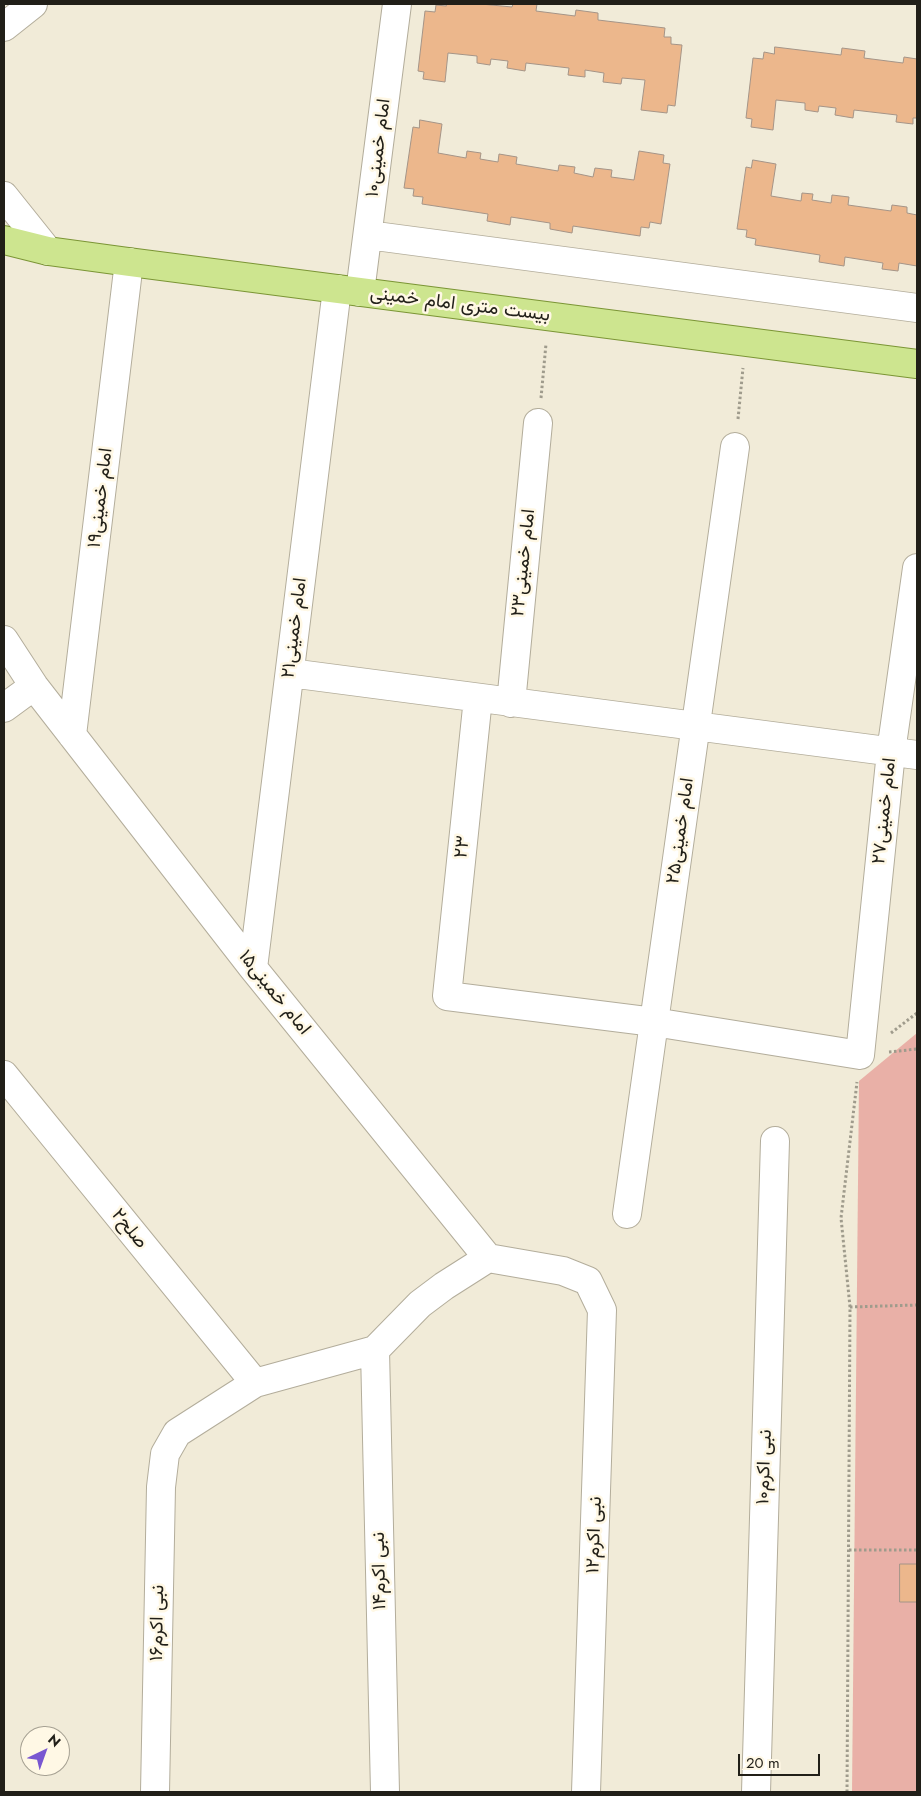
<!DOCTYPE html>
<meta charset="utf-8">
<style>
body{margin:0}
#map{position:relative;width:921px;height:1796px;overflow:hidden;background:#f1ebd8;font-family:Jost,sans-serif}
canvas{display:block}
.frame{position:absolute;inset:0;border:5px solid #211f18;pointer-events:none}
.north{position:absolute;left:20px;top:1726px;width:50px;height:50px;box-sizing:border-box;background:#fff8e5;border:1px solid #a6a193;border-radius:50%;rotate:42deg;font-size:14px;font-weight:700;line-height:20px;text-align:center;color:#211f18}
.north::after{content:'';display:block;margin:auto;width:18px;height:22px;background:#7957d1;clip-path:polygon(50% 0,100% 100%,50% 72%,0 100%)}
.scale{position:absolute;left:738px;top:1754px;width:82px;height:22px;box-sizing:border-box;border:2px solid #211f18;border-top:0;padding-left:6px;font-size:15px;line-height:18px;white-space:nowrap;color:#211f18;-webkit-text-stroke:4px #fff8e5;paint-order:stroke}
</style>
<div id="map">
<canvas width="921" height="1796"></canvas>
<div class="frame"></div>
<div class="north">N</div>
<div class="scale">20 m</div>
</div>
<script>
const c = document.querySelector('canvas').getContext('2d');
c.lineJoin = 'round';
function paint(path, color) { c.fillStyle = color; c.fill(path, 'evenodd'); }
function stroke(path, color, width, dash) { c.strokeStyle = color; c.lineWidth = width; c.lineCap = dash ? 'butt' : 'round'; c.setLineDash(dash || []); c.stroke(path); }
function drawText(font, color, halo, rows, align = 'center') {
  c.font = font + ' Jost,Vazirmatn,sans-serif'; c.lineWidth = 5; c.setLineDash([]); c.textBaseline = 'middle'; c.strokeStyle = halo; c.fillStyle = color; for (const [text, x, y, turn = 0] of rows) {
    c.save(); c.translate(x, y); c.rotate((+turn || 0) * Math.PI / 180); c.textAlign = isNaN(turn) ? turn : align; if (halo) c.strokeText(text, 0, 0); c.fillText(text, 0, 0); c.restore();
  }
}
paint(new Path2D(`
 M 917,1033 L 917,1792 L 852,1792 L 859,1081 Z`), '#e9b0a7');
const building = new Path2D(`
 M 446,4 L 481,4 L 512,7 L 513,4 L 537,4 L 536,11 L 575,16 L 576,10 L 598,13 L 598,20 L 665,28 L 664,37 L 671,37 L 671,44 L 682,45 L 675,106 L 668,105 L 667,113 L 641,110 L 645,80 L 622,78 L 621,84 L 603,82 L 604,73 L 585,70 L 585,77 L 568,75 L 569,68 L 526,63 L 525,71 L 507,68 L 508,61 L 491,59 L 490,65 L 477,63 L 477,56 L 448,53 L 445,82 L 423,79 L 424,72 L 418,71 L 425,11 L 435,12 L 436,5 L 446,6 Z
 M 775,47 L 841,55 L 842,48 L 865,51 L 864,58 L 903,63 L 904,57 L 917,59 L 917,118 L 913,118 L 913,124 L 896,122 L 897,115 L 854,110 L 853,118 L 835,115 L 836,108 L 819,106 L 818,112 L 805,110 L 805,103 L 776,100 L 773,130 L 751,127 L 752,119 L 746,118 L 753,58 L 763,59 L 764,52 L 774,54 Z
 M 420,120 L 442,124 L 438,153 L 466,158 L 467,151 L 481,153 L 480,159 L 498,162 L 499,154 L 517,157 L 516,164 L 558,171 L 559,165 L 575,167 L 574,173 L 593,177 L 595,168 L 612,170 L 611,177 L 634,180 L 639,151 L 664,155 L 663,163 L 670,164 L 661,224 L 650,222 L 649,228 L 641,227 L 640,236 L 573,226 L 572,233 L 550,229 L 550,223 L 511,217 L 510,225 L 487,221 L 488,214 L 422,204 L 423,197 L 413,196 L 414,189 L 404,188 L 413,127 L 419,128 Z
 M 753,160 L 776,164 L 771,196 L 801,201 L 802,193 L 813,194 L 812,200 L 831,203 L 832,195 L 849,197 L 848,205 L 891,211 L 892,205 L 907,207 L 907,213 L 917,215 L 917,266 L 899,263 L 898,271 L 882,269 L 883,263 L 845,257 L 844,266 L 819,262 L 820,255 L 755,245 L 756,239 L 746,237 L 747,230 L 737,229 L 746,167 L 751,168 Z
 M 900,1564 L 917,1564 L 917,1602 L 900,1602 Z`);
paint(building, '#ecb78c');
stroke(building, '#a49487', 1);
const minor = new Path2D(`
 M 4,27 L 33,4
 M 4,196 L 48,251
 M 368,235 L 917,308
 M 360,292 L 397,4
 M 4,640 L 34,686 L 253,968 L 488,1258 L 563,1271 L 588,1281 L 602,1310 L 586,1792
 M 290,673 L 917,755
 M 478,698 L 447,996 L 654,1022 L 860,1055 L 891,752 L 917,568
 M 511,703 L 538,423
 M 4,708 L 34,686
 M 72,735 L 129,262
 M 253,968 L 337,289
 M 4,1075 L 255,1383
 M 627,1214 L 735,447
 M 375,1350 L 385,1792
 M 155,1792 L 161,1487 L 165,1454 L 177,1433 L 255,1383 L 375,1350 L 420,1304 L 444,1286 L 488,1258
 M 756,1792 L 775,1141`);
const major = new Path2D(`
 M 4,240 L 48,251 L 129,262 L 917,364`);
stroke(minor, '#b3ad9b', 30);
stroke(major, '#7b9535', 30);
stroke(new Path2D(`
 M 541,398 L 546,344
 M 738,419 L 743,368
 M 891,1033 L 917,1013
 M 889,1052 L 917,1049
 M 850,1307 L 917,1305
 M 849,1550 L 917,1550
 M 847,1792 L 850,1307 L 841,1218 L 857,1082`), '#9f9b8c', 3, [2.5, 2.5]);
stroke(minor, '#fff', 28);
stroke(major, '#cde58f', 28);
drawText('19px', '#211f18', '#fff8e5', [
 ["امام خمینی۱۰",379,148,-83],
 ["بیست متری امام خمینی",460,305,7],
 ["امام خمینی۱۹",101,498,-83],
 ["امام خمینی۲۳",524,563,-84],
 ["امام خمینی۲۱",295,628,-83],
 ["امام خمینی۲۷",885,811,-84],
 ["امام خمینی۲۵",681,831,-82],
 ["۲۳",463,847,-84],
 ["۱۵امام خمینی",274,993,51],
 ["صلح۲",129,1229,51],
 ["نبی اکرم۱۰",765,1467,-88],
 ["نبی اکرم۱۲",595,1535,-88],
 ["نبی اکرم۱۴",380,1571,-91],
 ["نبی اکرم۱۶",158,1623,-89]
]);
</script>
